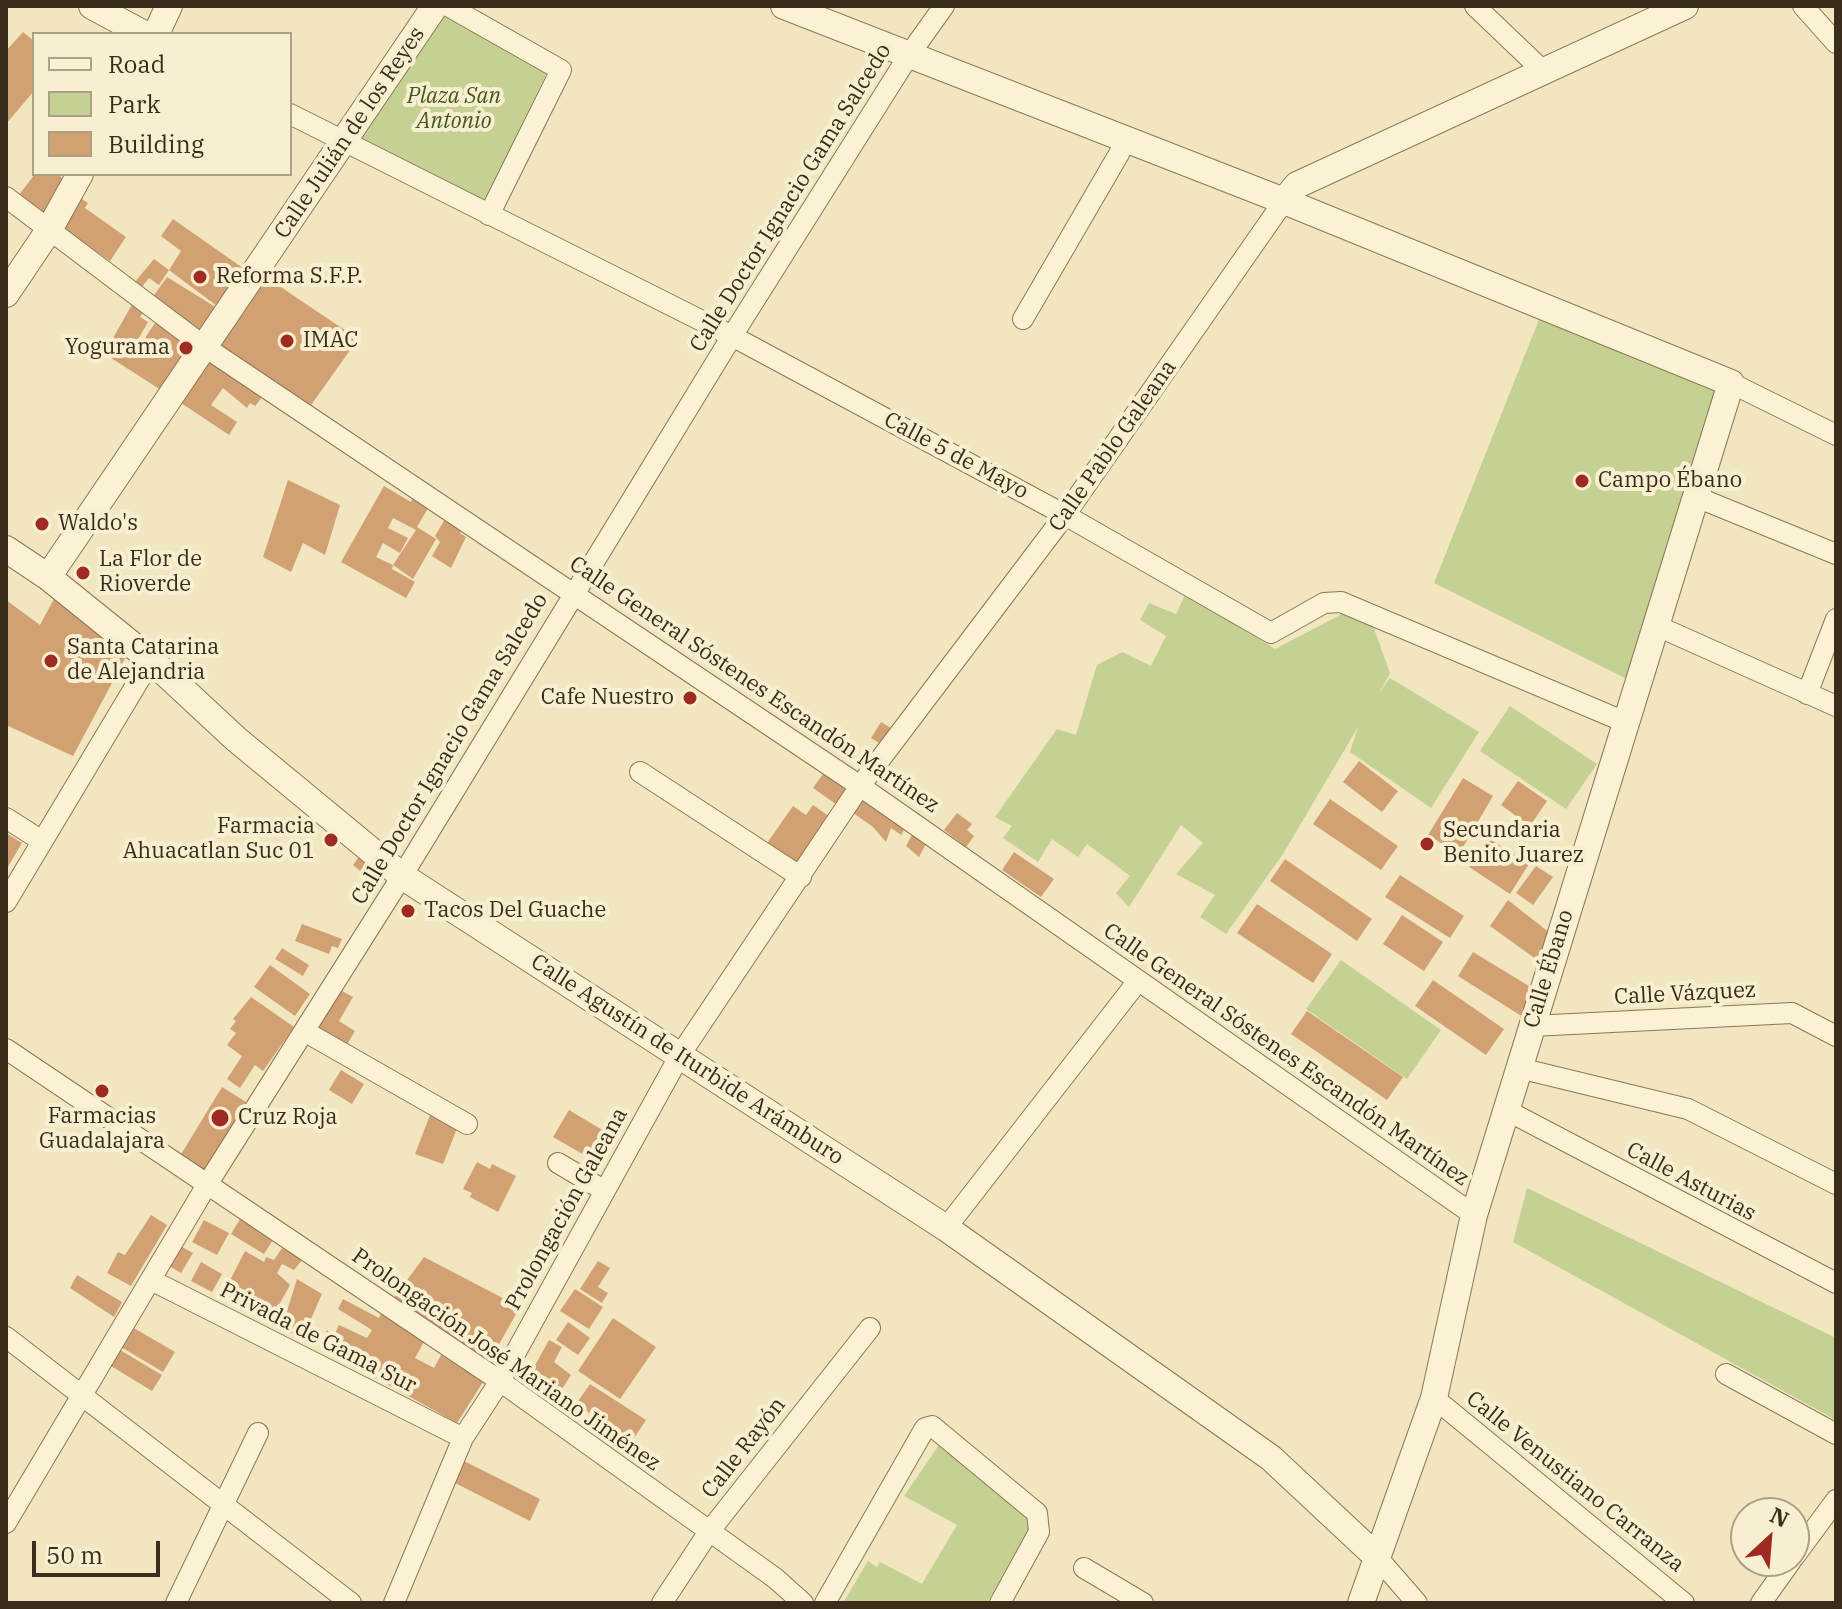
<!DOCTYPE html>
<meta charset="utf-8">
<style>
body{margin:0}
#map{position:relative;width:1842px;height:1609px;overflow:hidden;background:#f1e6c0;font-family:"IBM Plex Serif",serif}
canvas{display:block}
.frame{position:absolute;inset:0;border:8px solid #3a2d1c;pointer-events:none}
.legend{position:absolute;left:32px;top:32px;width:260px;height:144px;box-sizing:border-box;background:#f8efd0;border:2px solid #aca188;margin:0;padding:10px 14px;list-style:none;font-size:24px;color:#3a2d1c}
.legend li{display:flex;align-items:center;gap:16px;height:40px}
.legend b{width:40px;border:2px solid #aca188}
.north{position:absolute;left:1730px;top:1497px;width:80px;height:80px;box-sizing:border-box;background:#f8efd0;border:2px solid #aca188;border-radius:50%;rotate:26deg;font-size:22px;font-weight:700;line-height:32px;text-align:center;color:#3a2d1c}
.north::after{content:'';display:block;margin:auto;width:28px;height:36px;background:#9f2a22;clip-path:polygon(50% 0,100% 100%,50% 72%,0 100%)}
.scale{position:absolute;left:32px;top:1541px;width:128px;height:36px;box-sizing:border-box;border:4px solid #3a2d1c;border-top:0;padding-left:10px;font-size:24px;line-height:28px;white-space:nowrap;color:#3a2d1c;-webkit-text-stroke:6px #f8efd0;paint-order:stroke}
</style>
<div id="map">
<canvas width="1842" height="1609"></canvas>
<div class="frame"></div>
<ul class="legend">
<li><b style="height:10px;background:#fbf2d4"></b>Road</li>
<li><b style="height:22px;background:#c5d093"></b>Park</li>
<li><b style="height:22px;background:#d2a173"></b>Building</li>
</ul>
<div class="north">N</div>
<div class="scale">50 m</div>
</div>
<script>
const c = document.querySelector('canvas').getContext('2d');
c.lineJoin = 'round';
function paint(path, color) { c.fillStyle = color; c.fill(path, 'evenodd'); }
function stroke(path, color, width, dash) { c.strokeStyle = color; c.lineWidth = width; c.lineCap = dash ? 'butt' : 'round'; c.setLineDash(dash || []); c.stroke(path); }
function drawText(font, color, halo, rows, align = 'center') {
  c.font = font + ' "IBM Plex Serif",serif'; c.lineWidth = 8; c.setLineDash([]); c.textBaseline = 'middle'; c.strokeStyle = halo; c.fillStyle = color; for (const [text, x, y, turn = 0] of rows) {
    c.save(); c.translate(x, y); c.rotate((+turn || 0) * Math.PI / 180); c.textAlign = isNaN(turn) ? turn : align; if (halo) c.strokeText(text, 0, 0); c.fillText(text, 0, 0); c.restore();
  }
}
paint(new Path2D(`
 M 441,10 L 548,70 L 484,203 L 354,137 Z
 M 1544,307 L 1722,380 L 1627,679 L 1434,583 Z
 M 1186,593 L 1275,649 L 1342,614 L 1373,626 L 1390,673 L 1379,693 L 1390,678 L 1479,732 L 1431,808 L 1350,752 L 1358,727 L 1283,854 L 1226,934 L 1200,917 L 1215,895 L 1176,874 L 1203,843 L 1181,825 L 1129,907 L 1116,893 L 1130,876 L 1087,844 L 1078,857 L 1052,839 L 1038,862 L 1003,838 L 1012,826 L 995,817 L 1057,729 L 1076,735 L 1097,665 L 1122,652 L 1151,666 L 1166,636 L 1140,620 L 1149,603 L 1176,614 Z
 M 1510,706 L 1597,764 L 1566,809 L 1480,751 Z
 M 1341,960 L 1441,1030 L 1407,1079 L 1306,1009 Z
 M 1527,1188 L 1836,1338 L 1836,1420 L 1513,1242 Z
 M 943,1439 L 1023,1506 L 1031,1525 L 987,1603 L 843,1603 L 868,1561 L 877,1567 L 880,1562 L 922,1584 L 957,1525 L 904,1496 Z`), '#c5d093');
paint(new Path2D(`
 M 23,32 L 34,41 L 34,91 L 6,124 L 6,51 Z
 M 35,174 L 58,174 L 63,179 L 43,216 L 18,196 Z
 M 74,194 L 88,203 L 85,208 L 126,237 L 110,261 L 58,224 Z
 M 173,219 L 243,268 L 217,306 L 169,270 L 159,285 L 149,278 L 141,288 L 134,283 L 154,259 L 169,270 L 181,251 L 161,236 Z
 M 263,275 L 358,339 L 311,405 L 216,344 Z
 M 167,277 L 217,308 L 199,332 L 152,298 Z
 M 134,301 L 145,309 L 140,317 L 148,322 L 132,350 L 113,338 Z
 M 157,320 L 195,346 L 164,392 L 108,356 L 111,352 L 133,356 Z
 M 205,357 L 263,396 L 255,406 L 250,403 L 247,408 L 223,388 L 211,405 L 237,422 L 229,435 L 175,399 Z
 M 288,480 L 340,505 L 325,555 L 303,543 L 291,572 L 263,557 Z
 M 384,486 L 411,502 L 416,492 L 431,503 L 417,527 L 436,539 L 413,579 L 393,565 L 416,530 L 393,518 L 388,528 L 408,538 L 400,553 L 383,543 L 376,557 L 393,565 L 392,569 L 415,582 L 406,598 L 341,562 Z
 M 448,514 L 465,524 L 460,533 L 466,537 L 451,568 L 432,556 L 440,542 L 435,536 Z
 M 55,597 L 128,653 L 73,756 L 6,725 L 6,600 L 40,625 Z
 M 881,722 L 894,730 L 884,746 L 871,738 Z
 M 1359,761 L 1398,791 L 1382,812 L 1343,782 Z
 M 828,767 L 848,790 L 837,805 L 813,788 Z
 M 1463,778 L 1493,796 L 1459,854 L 1428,835 Z
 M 1518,781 L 1547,801 L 1530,826 L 1501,805 Z
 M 860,795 L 907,825 L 901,835 L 891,828 L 886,842 L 873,827 L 849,810 Z
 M 1330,799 L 1398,846 L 1381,870 L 1313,824 Z
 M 813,805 L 830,817 L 794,868 L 765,846 L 793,806 L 806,815 Z
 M 957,813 L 972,824 L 967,830 L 974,836 L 966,847 L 944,830 Z
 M 914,831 L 928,840 L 919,857 L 906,846 Z
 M 6,833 L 22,843 L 6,870 Z
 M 1488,838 L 1529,864 L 1510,894 L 1469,867 Z
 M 1014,852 L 1054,879 L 1041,897 L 1002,870 Z
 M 361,854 L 384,872 L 375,883 L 353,865 Z
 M 1285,859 L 1372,919 L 1357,941 L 1270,881 Z
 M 1536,866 L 1553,877 L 1533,905 L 1516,893 Z
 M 1400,875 L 1464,916 L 1450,938 L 1385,897 Z
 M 1508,900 L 1555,937 L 1540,962 L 1490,926 Z
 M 1257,904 L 1332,954 L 1313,983 L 1237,933 Z
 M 1402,915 L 1443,942 L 1424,971 L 1383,944 Z
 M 302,924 L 342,939 L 338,948 L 332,946 L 329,954 L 295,941 Z
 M 282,948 L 309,965 L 303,976 L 275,959 Z
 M 1473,952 L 1539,992 L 1523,1017 L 1458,976 Z
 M 270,965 L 310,994 L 295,1016 L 254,987 Z
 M 1433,980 L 1504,1029 L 1486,1055 L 1415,1006 Z
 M 335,987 L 353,997 L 339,1021 L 355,1031 L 345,1048 L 309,1027 Z
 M 251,997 L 294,1027 L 263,1071 L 255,1065 L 240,1088 L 227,1079 L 242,1056 L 227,1045 L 236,1033 L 230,1029 L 236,1021 L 233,1019 Z
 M 1307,1011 L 1403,1077 L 1387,1100 L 1291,1034 Z
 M 341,1070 L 364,1084 L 352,1104 L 329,1090 Z
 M 222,1087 L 246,1102 L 204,1171 L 180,1156 Z
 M 569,1110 L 614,1137 L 598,1163 L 553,1137 Z
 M 430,1115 L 458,1126 L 443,1164 L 415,1154 Z
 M 477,1162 L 490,1169 L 492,1164 L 516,1176 L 498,1212 L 470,1197 L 472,1193 L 463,1189 Z
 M 151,1215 L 167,1225 L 131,1286 L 107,1273 L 118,1252 L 125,1255 Z
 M 240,1219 L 273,1240 L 264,1254 L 231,1234 Z
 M 204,1220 L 229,1233 L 217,1255 L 192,1242 Z
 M 175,1243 L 193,1253 L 181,1273 L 164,1263 Z
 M 282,1248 L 302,1260 L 294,1270 L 282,1264 L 277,1273 L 290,1285 L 270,1321 L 222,1296 L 245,1251 L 264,1262 L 266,1257 L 274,1260 Z
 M 424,1257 L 520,1307 L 489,1362 L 394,1298 Z
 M 598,1261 L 610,1268 L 598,1287 L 608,1293 L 602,1303 L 580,1289 Z
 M 201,1262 L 222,1274 L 212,1292 L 191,1281 Z
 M 77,1275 L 122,1302 L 114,1317 L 70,1288 Z
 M 297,1279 L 322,1294 L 311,1319 L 305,1317 L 297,1337 L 282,1327 Z
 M 575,1289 L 603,1307 L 589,1329 L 560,1311 Z
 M 343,1299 L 379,1318 L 381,1314 L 424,1342 L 415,1358 L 434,1368 L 441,1355 L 483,1382 L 457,1423 L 320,1347 L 327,1330 L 334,1335 L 339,1325 L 367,1338 L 372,1330 L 338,1309 Z
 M 613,1318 L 656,1347 L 620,1399 L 578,1371 Z
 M 568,1322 L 590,1338 L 578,1355 L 556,1340 Z
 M 127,1324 L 175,1352 L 163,1372 L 116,1344 Z
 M 549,1340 L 562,1347 L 554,1362 L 571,1375 L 562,1389 L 533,1369 Z
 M 115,1347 L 162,1375 L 152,1391 L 106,1363 Z
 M 590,1384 L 646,1420 L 632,1441 L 576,1404 Z
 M 464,1461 L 540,1499 L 530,1521 L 455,1483 Z`), '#d2a173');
const minor = new Path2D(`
 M 448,6 L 561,70 L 489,215
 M 1475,6 L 1541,69
 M 1803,6 L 1836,43
 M 290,114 L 732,336 L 1065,515 L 1271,633 L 1324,603 L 1341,602 L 1625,722
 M 6,197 L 205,347 L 860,786 L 1474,1215
 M 1023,319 L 1127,140
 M 1731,383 L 1836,435
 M 1694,496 L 1836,554
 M 1655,625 L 1836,706
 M 1807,694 L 1836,619
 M 640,772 L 801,877
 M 6,818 L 42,841
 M 6,902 L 151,660
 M 1532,1026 L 1792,1013 L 1836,1036
 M 304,1031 L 467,1124
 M 6,1049 L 500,1381 L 775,1578 L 803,1603
 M 1519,1068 L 1688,1109 L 1836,1184
 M 1506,1110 L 1836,1283
 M 558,1163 L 605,1191
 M 946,1228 L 1138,981
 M 151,1280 L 463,1438
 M 6,1337 L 351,1603
 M 1726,1374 L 1836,1434
 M 1434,1398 L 1684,1603
 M 6,1523 L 208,1183 L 402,876 L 732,336 L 909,55 L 944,6
 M 1377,1557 L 1417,1603
 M 1794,1557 L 1836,1500
 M 1084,1568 L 1143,1603
 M 176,1603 L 258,1433
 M 394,1603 L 463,1438 L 500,1381 L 680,1055 L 860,786 L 1065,515 L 1284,201
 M 662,1603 L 708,1533 L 870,1328
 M 825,1603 L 925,1428 L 932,1426 L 1037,1513 L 1039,1532 L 1000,1603
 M 1761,1603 L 1791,1561`);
const tertiary = new Path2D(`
 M 92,6 L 144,34
 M 784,6 L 1284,201 L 1731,383 L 1474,1215 L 1434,1398 L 1361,1603
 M 156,34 L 169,6
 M 1284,201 L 1297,185 L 1685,6
 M 6,294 L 49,230 L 80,174
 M 6,549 L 48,577 L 151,660 L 236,739 L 402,876 L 946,1228 L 1271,1458 L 1377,1557
 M 48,577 L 435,6`);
stroke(minor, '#8c7756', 22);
stroke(tertiary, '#8c7756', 28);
stroke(minor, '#fbf2d4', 20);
stroke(tertiary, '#fbf2d4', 26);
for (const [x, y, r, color] of [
 [200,277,8,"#9f2a22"],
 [287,341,8,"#9f2a22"],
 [186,348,8,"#9f2a22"],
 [1582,481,8,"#9f2a22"],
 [42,524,8,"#9f2a22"],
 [83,573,8,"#9f2a22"],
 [51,661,8,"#9f2a22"],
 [690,698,8,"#9f2a22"],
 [331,840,8,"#9f2a22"],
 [1427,844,8,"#9f2a22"],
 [408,911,8,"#9f2a22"],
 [102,1091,8,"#9f2a22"],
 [220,1118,10,"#9f2a22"]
]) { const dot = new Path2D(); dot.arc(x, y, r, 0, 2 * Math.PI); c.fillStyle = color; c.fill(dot); stroke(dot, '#f8efd0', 3); }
drawText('italic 22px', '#465821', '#f8efd0', [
 ["Plaza San",454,97],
 ["Antonio",454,122]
]);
drawText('22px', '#3a2d1c', '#f8efd0', [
 ["Calle Julián de los Reyes",350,133,-56],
 ["Calle Doctor Ignacio Gama Salcedo",791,198,-58],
 ["Calle Pablo Galeana",1113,446,-55],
 ["Calle 5 de Mayo",956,456,28],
 ["Calle General Sóstenes Escandón Martínez",754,685,34],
 ["Calle Doctor Ignacio Gama Salcedo",450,749,-59],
 ["Calle Ébano",1549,969,-73],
 ["Calle Vázquez",1685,994,-3],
 ["Calle General Sóstenes Escandón Martínez",1286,1055,35],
 ["Calle Agustín de Iturbide Arámburo",687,1060,33],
 ["Calle Asturias",1691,1182,28],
 ["Prolongación Galeana",567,1209,-61],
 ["Privada de Gama Sur",318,1338,27],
 ["Prolongación José Mariano Jiménez",506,1360,35],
 ["Calle Rayón",744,1448,-52],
 ["Calle Venustiano Carranza",1575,1482,39]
]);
drawText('22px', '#3a2d1c', '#f8efd0', [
 ["Reforma S.F.P.",216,277],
 ["IMAC",303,341],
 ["Yogurama",170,348,"right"],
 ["Campo Ébano",1598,481],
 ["Waldo's",58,524],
 ["La Flor de",99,560],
 ["Rioverde",99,585],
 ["Santa Catarina",67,648],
 ["de Alejandria",67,673],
 ["Cafe Nuestro",674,698,"right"],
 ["Farmacia",315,827,"right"],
 ["Ahuacatlan Suc 01",315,852,"right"],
 ["Secundaria",1443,831],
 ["Benito Juarez",1443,856],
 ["Tacos Del Guache",424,911],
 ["Farmacias",102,1117,"center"],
 ["Guadalajara",102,1142,"center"],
 ["Cruz Roja",238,1118]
], 'left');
</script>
